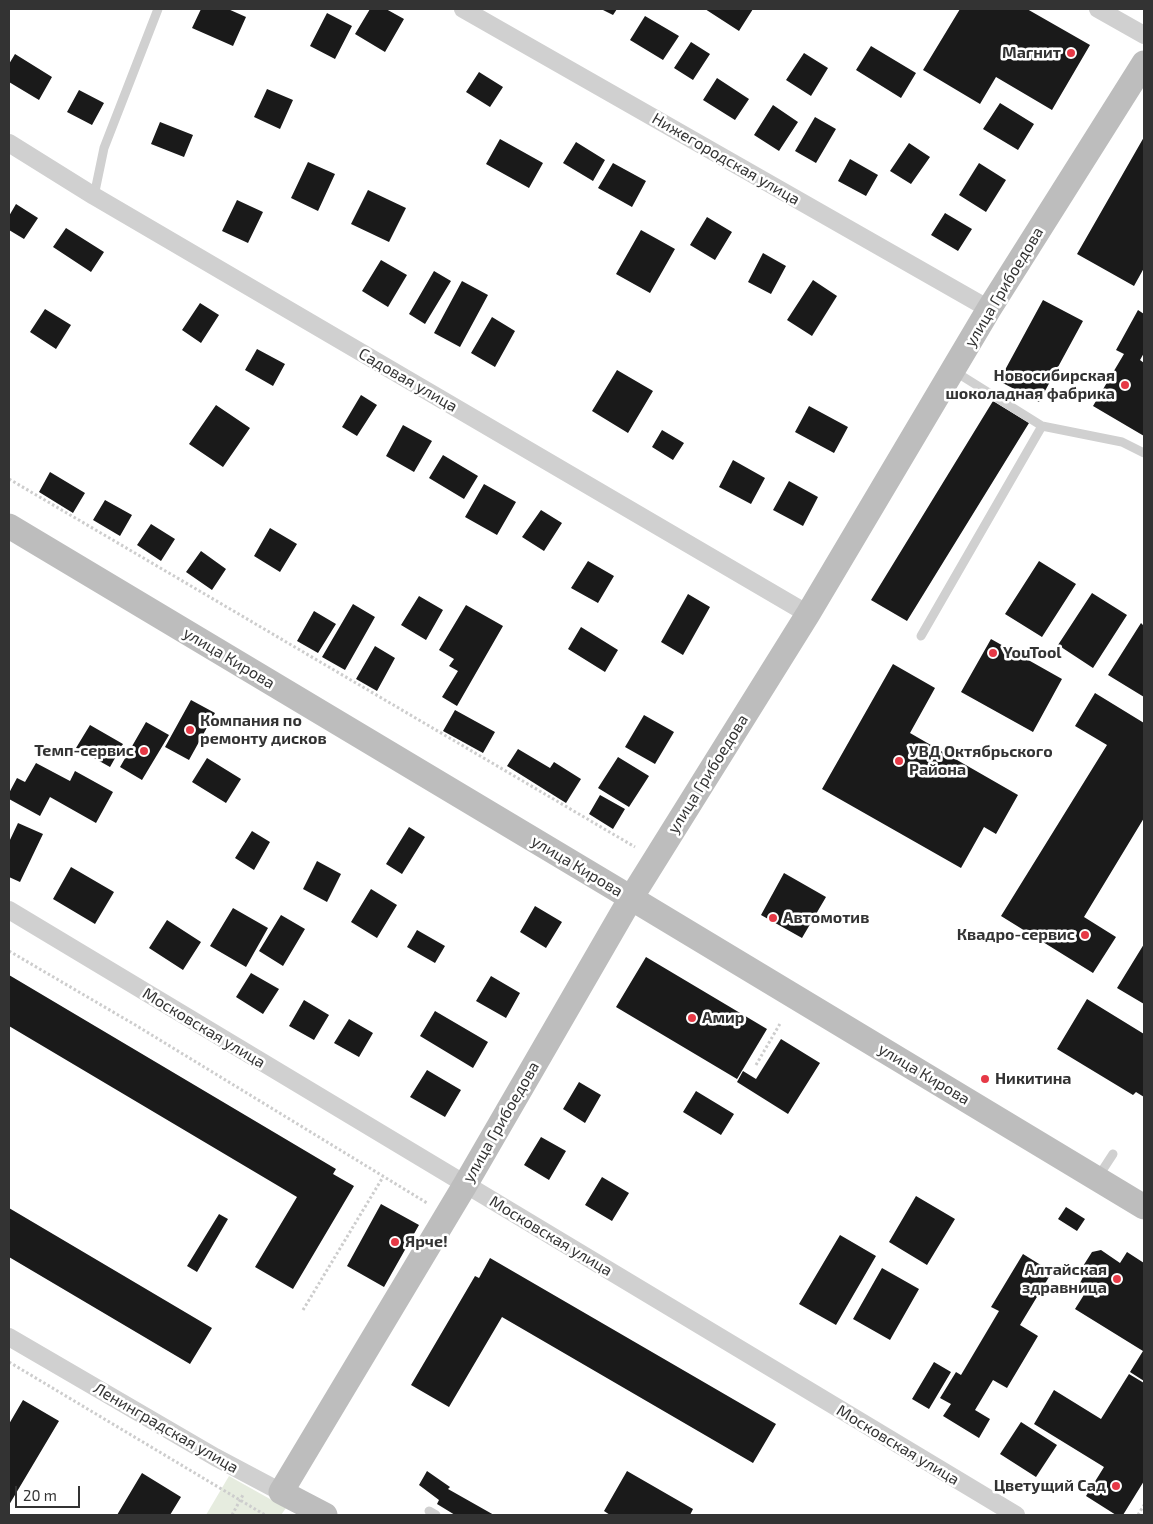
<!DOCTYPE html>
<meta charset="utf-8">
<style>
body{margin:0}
#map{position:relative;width:1153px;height:1524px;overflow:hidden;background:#fff;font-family:"Exo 2",sans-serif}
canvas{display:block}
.frame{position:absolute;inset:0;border:10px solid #333;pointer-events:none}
.scale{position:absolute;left:15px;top:1486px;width:65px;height:22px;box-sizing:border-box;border:2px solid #333;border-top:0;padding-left:6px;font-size:15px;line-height:18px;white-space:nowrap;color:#333;-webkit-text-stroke:4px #fff;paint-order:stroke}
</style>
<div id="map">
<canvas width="1153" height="1524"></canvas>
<div class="frame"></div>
<div class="scale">20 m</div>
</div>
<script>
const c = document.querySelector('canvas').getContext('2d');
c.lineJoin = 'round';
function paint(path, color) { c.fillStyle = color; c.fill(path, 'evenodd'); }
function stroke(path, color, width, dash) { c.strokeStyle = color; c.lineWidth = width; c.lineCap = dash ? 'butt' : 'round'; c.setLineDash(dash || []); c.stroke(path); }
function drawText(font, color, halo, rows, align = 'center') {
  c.font = font + ' "Exo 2",sans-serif'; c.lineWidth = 5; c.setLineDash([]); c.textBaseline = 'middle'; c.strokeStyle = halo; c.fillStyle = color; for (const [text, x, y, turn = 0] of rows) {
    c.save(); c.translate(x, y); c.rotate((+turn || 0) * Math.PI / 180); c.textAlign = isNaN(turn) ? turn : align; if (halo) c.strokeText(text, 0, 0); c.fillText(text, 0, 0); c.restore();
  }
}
paint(new Path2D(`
 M 229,1476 L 286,1508 L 281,1515 L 206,1515 Z`), '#e6ecdf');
paint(new Path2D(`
 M 201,9 L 228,9 L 246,17 L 233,46 L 192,28 Z
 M 370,9 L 386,9 L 404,19 L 385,52 L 355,34 Z
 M 601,9 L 617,9 L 613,15 Z
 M 705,9 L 753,9 L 739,31 Z
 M 960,9 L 1027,9 L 1090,45 L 1052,110 L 996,77 L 980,104 L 923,70 Z
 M 327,13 L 352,26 L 335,59 L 310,46 Z
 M 645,16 L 679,36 L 663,60 L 630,40 Z
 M 691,42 L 710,54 L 693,80 L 674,68 Z
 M 871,46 L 916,73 L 901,98 L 856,70 Z
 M 804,53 L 828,68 L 811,96 L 786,80 Z
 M 15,54 L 52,77 L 39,100 L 9,82 L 9,64 Z
 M 479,72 L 503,87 L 490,107 L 466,92 Z
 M 717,78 L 749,99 L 735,120 L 703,100 Z
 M 267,89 L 293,100 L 280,129 L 254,117 Z
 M 79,90 L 104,103 L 92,125 L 67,112 Z
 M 1000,103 L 1034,124 L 1018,150 L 983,129 Z
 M 773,105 L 798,122 L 779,151 L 754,135 Z
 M 815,117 L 836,129 L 816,163 L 795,151 Z
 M 160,122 L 193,135 L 184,157 L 151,144 Z
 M 1144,137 L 1144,268 L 1134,286 L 1077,254 Z
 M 500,139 L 543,163 L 529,188 L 486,164 Z
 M 576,142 L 605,160 L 593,181 L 563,163 Z
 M 909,143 L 930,157 L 911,184 L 890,171 Z
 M 850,159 L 878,175 L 866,196 L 838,181 Z
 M 308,162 L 335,174 L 318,211 L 291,198 Z
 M 613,163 L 646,181 L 632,207 L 598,188 Z
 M 979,163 L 1006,180 L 986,212 L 959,195 Z
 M 368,190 L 406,208 L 389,242 L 351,224 Z
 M 237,200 L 263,212 L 248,243 L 222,231 Z
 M 16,204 L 38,218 L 24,239 L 9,230 L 9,216 Z
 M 945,213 L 972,229 L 958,251 L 931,235 Z
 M 707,217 L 732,232 L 715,260 L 690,245 Z
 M 66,228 L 104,252 L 91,272 L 53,247 Z
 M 641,230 L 675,249 L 650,293 L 616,274 Z
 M 763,253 L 786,266 L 771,294 L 748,282 Z
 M 381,260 L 407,275 L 388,307 L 362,291 Z
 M 434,271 L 451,281 L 425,324 L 409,314 Z
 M 813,280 L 837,296 L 812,336 L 787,320 Z
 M 462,281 L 488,295 L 460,347 L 434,333 Z
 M 1043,300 L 1083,321 L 1039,402 L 999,381 Z
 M 200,303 L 219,315 L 201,343 L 182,330 Z
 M 45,309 L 71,325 L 56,349 L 30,332 Z
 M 1138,310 L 1144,314 L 1144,353 L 1140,360 L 1144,363 L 1144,436 L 1093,406 L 1124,354 L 1116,350 Z
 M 492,317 L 515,331 L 495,367 L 471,353 Z
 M 257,349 L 285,364 L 273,386 L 245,370 Z
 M 617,370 L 653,391 L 628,433 L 592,411 Z
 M 361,395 L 377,405 L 357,436 L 342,427 Z
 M 993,401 L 1029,423 L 907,621 L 871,600 Z
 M 216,405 L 250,428 L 223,467 L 189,444 Z
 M 809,406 L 848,427 L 834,453 L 795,432 Z
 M 403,425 L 432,441 L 414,472 L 386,456 Z
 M 662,430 L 684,443 L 673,460 L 652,447 Z
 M 443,455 L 478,476 L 464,499 L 429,478 Z
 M 733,460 L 765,478 L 751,504 L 719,487 Z
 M 50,472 L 85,493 L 73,513 L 39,492 Z
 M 789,481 L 818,497 L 803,526 L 773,510 Z
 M 484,484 L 516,502 L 497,535 L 465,517 Z
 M 105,500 L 132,515 L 120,536 L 93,520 Z
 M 541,510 L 562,523 L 544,551 L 522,537 Z
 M 151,524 L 175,539 L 161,561 L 137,545 Z
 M 270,528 L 297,544 L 280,572 L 254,556 Z
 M 201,551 L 226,569 L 212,590 L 186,572 Z
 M 588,561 L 614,576 L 598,603 L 571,588 Z
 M 1039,561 L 1076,584 L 1042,637 L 1005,614 Z
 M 1092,593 L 1127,615 L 1093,668 L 1058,645 Z
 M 688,594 L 710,607 L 683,655 L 661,642 Z
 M 419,596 L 443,610 L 426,640 L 401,625 Z
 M 353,604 L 375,617 L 345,670 L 322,657 Z
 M 466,605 L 503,626 L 457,706 L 442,697 L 458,671 L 449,666 L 454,659 L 439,650 Z
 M 314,611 L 336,624 L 318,653 L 297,641 Z
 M 1141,623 L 1144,626 L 1144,697 L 1108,675 Z
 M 581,627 L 618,650 L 605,672 L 568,649 Z
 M 991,639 L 1062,679 L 1033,732 L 961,692 Z
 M 375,646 L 395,658 L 377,691 L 356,679 Z
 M 893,664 L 935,688 L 910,733 L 1018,795 L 996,834 L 984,827 L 961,868 L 822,789 Z
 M 1095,693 L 1144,723 L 1144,818 L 1084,917 L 1116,937 L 1093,973 L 1001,916 L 1107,745 L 1075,726 Z
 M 191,700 L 215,713 L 189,760 L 165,747 Z
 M 455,710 L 495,732 L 483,753 L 443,731 Z
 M 644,715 L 674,732 L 655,764 L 625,747 Z
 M 146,722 L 169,735 L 142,780 L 120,767 Z
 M 90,725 L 123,744 L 110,767 L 76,748 Z
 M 518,749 L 550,768 L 554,762 L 581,779 L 566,803 L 507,766 Z
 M 618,757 L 649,776 L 629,807 L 598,788 Z
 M 207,758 L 241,779 L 226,803 L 192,782 Z
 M 36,763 L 70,781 L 75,771 L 113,792 L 96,823 L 50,797 L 40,816 L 9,799 L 9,793 L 17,778 L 25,782 Z
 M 600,795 L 625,809 L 613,829 L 589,814 Z
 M 18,823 L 43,834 L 20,882 L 9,877 L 9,842 Z
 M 409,827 L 425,837 L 402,874 L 386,864 Z
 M 252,831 L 270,842 L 254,870 L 235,858 Z
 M 317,861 L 341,874 L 327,902 L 303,889 Z
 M 71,867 L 114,892 L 95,924 L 53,899 Z
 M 784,873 L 826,897 L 802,938 L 761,915 Z
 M 371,889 L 397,905 L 377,938 L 351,922 Z
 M 535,906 L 562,922 L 546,948 L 520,932 Z
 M 233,908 L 268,928 L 246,967 L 210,946 Z
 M 281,915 L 305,929 L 283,966 L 259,951 Z
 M 167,920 L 201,942 L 183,970 L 149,948 Z
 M 417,930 L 445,946 L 435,963 L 407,947 Z
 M 1144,944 L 1144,1004 L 1117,988 Z
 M 646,957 L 767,1029 L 737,1079 L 616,1007 Z
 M 251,973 L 279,989 L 263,1014 L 236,997 Z
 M 9,975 L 336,1169 L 333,1174 L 354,1186 L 293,1289 L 255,1267 L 297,1197 L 9,1026 Z
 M 491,976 L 520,993 L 506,1018 L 476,1001 Z
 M 1087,999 L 1144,1034 L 1144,1097 L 1136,1092 L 1133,1095 L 1057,1049 Z
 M 304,1000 L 329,1015 L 314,1040 L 289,1026 Z
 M 435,1011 L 488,1042 L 473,1068 L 420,1036 Z
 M 349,1019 L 373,1033 L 359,1057 L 334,1043 Z
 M 781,1039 L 820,1063 L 788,1114 L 737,1082 L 743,1071 L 756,1079 Z
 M 427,1070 L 461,1090 L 445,1117 L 410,1097 Z
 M 579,1082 L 601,1095 L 585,1123 L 563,1109 Z
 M 696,1091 L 734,1114 L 721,1135 L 683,1112 Z
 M 541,1137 L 566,1151 L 549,1180 L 524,1165 Z
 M 602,1177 L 629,1193 L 612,1221 L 585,1205 Z
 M 916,1196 L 955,1219 L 927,1265 L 889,1242 Z
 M 381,1204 L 419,1225 L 384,1287 L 347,1266 Z
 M 1066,1207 L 1085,1219 L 1077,1231 L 1058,1219 Z
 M 9,1208 L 212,1328 L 190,1364 L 9,1257 Z
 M 219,1214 L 228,1219 L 197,1272 L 187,1266 Z
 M 840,1235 L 876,1256 L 836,1325 L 799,1304 Z
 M 1101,1250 L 1120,1263 L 1127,1252 L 1144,1263 L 1144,1381 L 1130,1372 L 1143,1351 L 1075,1309 L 1087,1290 L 1079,1285 L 1083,1277 L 1078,1274 L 1092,1252 Z
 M 1023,1254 L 1052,1272 L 1020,1325 L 1038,1336 L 1007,1388 L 993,1380 L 975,1410 L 990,1419 L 979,1438 L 943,1416 L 951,1404 L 940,1398 L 956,1372 L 961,1375 L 999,1311 L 991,1307 Z
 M 490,1258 L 776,1424 L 753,1463 L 502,1317 L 449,1407 L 411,1385 L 475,1276 L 479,1278 Z
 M 882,1268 L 919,1289 L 890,1340 L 853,1319 Z
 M 934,1362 L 951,1372 L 929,1409 L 912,1399 Z
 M 1129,1374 L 1144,1383 L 1144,1481 L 1123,1515 L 1116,1515 L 1086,1496 L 1104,1467 L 1034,1424 L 1054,1390 L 1101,1419 Z
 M 23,1400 L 59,1421 L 9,1505 L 9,1424 Z
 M 1021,1422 L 1057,1445 L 1036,1477 L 1000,1454 Z
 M 427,1471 L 450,1487 L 448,1489 L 494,1515 L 455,1515 L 437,1504 L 439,1500 L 419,1485 Z
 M 627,1471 L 693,1509 L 690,1515 L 610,1515 L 604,1511 Z
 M 142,1473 L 181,1497 L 170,1515 L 117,1515 Z`), '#1a1a1a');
stroke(new Path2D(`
 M 9,479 L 635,847
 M 9,951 L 137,1026 L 427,1203
 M 756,1065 L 781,1022
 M 303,1310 L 383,1177
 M 9,1362 L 265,1515
 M 232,1515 L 244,1493
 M 1138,1515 L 1144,1505`), '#cdcdcd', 3, [2.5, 2.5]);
stroke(new Path2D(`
 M 94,196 L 104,148 L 158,9
 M 954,371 L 1042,426 L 1122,442 L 1144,453
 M 921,636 L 1042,426
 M 1098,1177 L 1113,1154
 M 429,1511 L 436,1515`), '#d0d0d0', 9);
stroke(new Path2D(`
 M 463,9 L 989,309
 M 1098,9 L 1144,35
 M 9,143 L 94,196 L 808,614
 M 9,910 L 1016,1515
 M 9,1337 L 215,1457 L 281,1492`), '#d0d0d0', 18);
stroke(new Path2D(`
 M 9,526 L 631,898 L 1144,1207
 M 325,1515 L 281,1492 L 465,1185 L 631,898 L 808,614 L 989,309 L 1144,63`), '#bdbdbd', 25);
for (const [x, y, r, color] of [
 [1071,53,5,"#e63946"],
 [1125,385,5,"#e63946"],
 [993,653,5,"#e63946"],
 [190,730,5,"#e63946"],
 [144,751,5,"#e63946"],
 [899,761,5,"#e63946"],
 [773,918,5,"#e63946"],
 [1085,935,5,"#e63946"],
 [692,1018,5,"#e63946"],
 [985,1079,5,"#e63946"],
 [395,1242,5,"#e63946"],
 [1117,1279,5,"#e63946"],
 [1116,1486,5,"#e63946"]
]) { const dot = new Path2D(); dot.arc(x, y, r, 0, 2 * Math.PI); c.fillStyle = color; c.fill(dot); stroke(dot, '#fff', 2); }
drawText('bold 16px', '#333', '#fff', [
 ["Магнит",1061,53,"right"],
 ["Новосибирская",1115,376,"right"],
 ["шоколадная фабрика",1115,394,"right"],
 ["YouTool",1003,653],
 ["Компания по",200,721],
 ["ремонту дисков",200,739],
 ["Темп-сервис",134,751,"right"],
 ["УВД Октябрьского",909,752],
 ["Района",909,770],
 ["Автомотив",783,918],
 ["Квадро-сервис",1075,935,"right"],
 ["Амир",702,1018],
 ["Никитина",995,1079],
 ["Ярче!",405,1242],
 ["Алтайская",1107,1270,"right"],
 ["здравница",1107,1288,"right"],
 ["Цветущий Сад",1106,1486,"right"]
], 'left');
drawText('16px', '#333', '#fff', [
 ["Нижегородская улица",726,159,30],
 ["улица Грибоедова",1004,287,-59],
 ["Садовая улица",408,380,30],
 ["улица Кирова",229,658,31],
 ["улица Грибоедова",708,774,-58],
 ["улица Кирова",577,866,31],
 ["Московская улица",204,1028,31],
 ["улица Кирова",924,1074,31],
 ["улица Грибоедова",501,1122,-60],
 ["Московская улица",551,1236,31],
 ["Ленинградская улица",166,1428,30],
 ["Московская улица",898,1445,31]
]);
</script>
